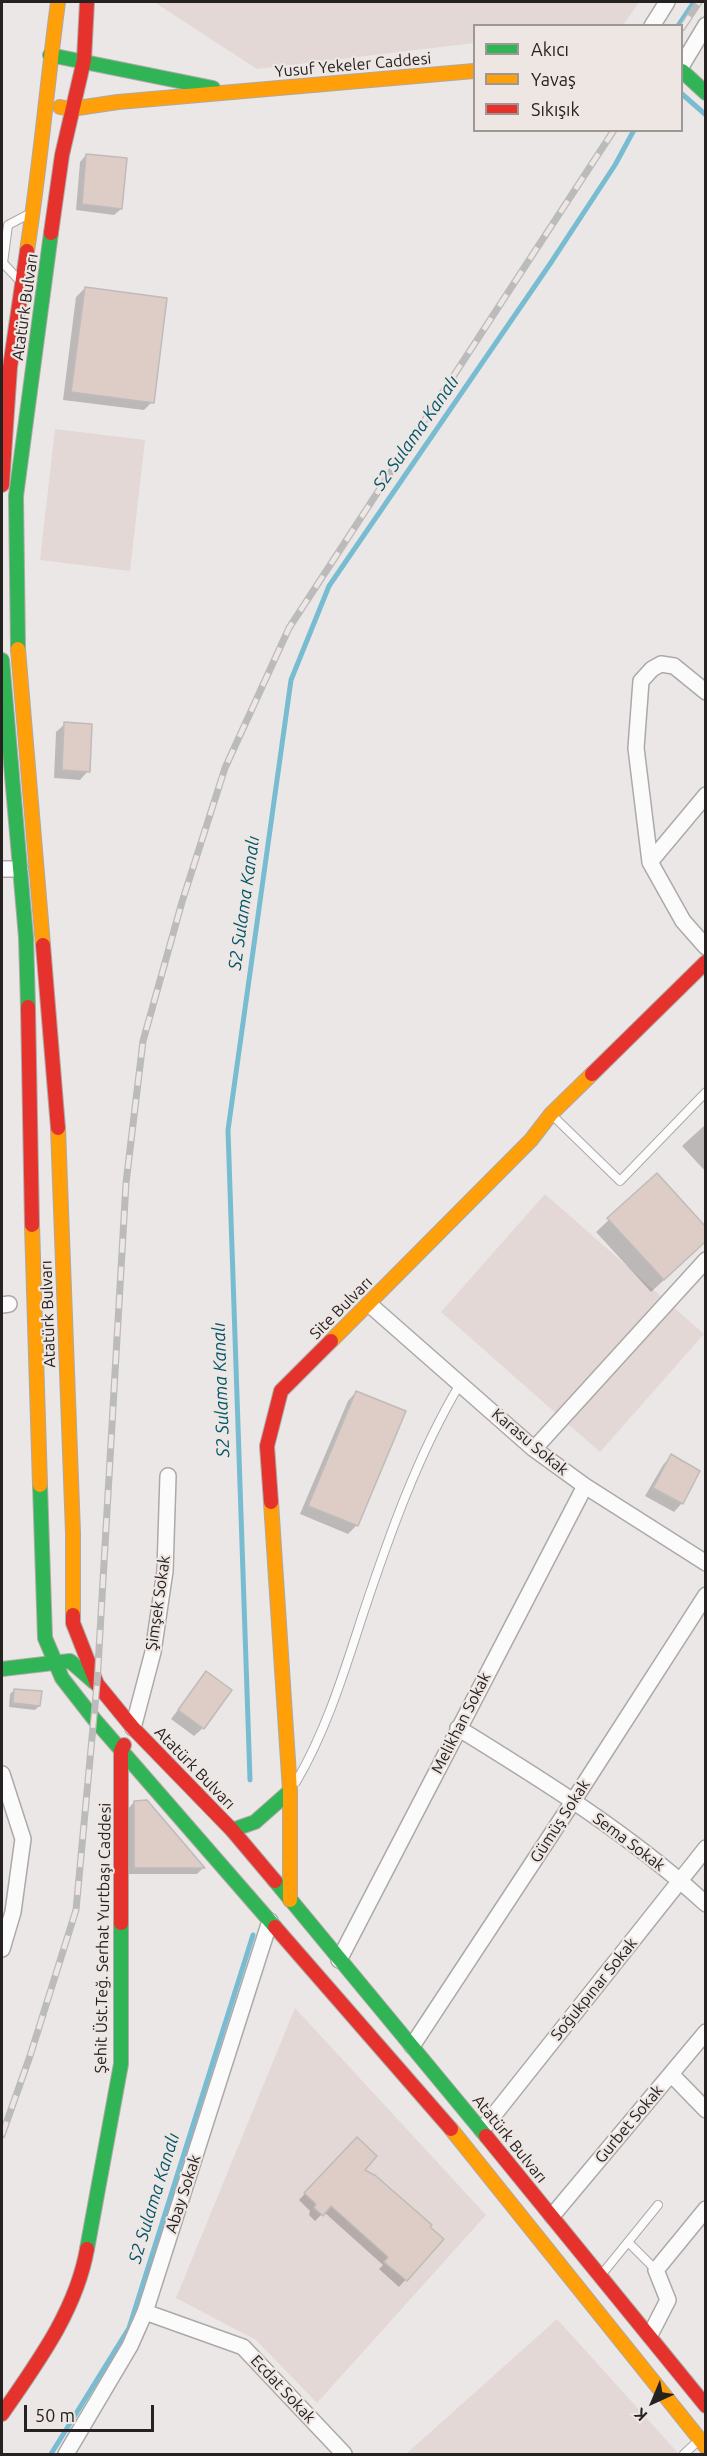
<!DOCTYPE html>
<meta charset="utf-8">
<style>
body{margin:0}
#map{position:relative;width:707px;height:2456px;overflow:hidden;background:#ebe7e6;font-family:Ubuntu,sans-serif}
canvas{display:block}
.frame{position:absolute;inset:0;border:3px solid #252221;pointer-events:none}
.legend{position:absolute;left:473px;top:24px;width:210px;height:108px;box-sizing:border-box;background:#eee6e3;border:2px solid #9e9895;margin:0;padding:8px 10px;list-style:none;font-size:18px;color:#252221}
.legend li{display:flex;align-items:center;gap:12px;height:30px}
.legend b{width:30px;border:2px solid #9e9895}
.north{position:absolute;left:623px;top:2372px;width:60px;height:60px;-webkit-text-stroke:4px #eee6e3;paint-order:stroke;rotate:224deg;font-size:16px;font-weight:700;line-height:24px;text-align:center;color:#252221}
.north::after{content:'';display:block;margin:auto;width:21px;height:27px;background:#252221;clip-path:polygon(50% 0,100% 100%,50% 72%,0 100%)}
.scale{position:absolute;left:24px;top:2405px;width:130px;height:27px;box-sizing:border-box;border:3px solid #252221;border-top:0;padding-left:8px;font-size:18px;line-height:21px;white-space:nowrap;color:#252221;-webkit-text-stroke:4px #eee6e3;paint-order:stroke}
</style>
<div id="map">
<canvas width="707" height="2456"></canvas>
<div class="frame"></div>
<ul class="legend">
<li><b style="height:8px;background:#30b455"></b>Akıcı</li>
<li><b style="height:8px;background:#ff9f0a"></b>Yavaş</li>
<li><b style="height:8px;background:#e5322d"></b>Sıkışık</li>
</ul>
<div class="north">K</div>
<div class="scale">50 m</div>
</div>
<script>
const c = document.querySelector('canvas').getContext('2d');
c.lineJoin = 'round';
function paint(path, color) { c.fillStyle = color; c.fill(path, 'evenodd'); }
function stroke(path, color, width, dash) { c.strokeStyle = color; c.lineWidth = width; c.lineCap = dash ? 'butt' : 'round'; c.setLineDash(dash || []); c.stroke(path); }
function drawText(font, color, halo, rows, align = 'center') {
  c.font = font + ' Ubuntu,sans-serif'; c.lineWidth = 4.5; c.setLineDash([]); c.textBaseline = 'middle'; c.strokeStyle = halo; c.fillStyle = color; for (const [text, x, y, turn = 0] of rows) {
    c.save(); c.translate(x, y); c.rotate((+turn || 0) * Math.PI / 180); c.textAlign = isNaN(turn) ? turn : align; if (halo) c.strokeText(text, 0, 0); c.fillText(text, 0, 0); c.restore();
  }
}
paint(new Path2D(`
 M 154,2 L 639,2 L 624,24 L 474,26 L 474,43 L 257,69 Z
 M 55,429 L 145,440 L 130,571 L 40,560 Z
 M 545,1194 L 704,1334 L 600,1452 L 441,1312 Z
 M 295,2008 L 486,2215 L 317,2403 L 256,2340 L 176,2298 Z
 M 557,2319 L 679,2454 L 406,2454 Z`), '#e3d8d5');
paint(new Path2D(`
 M 86,155 L 121,209 L 114,215 L 76,210 L 80,162 Z
 M 85,288 L 152,402 L 144,410 L 63,400 L 76,297 Z
 M 65,724 L 88,771 L 80,780 L 54,778 L 56,732 Z
 M 706,1124 L 706,1172 L 682,1146 Z
 M 657,1175 L 706,1228 L 706,1241 L 651,1292 L 596,1232 Z
 M 356,1392 L 404,1412 L 356,1526 L 348,1534 L 300,1514 L 348,1401 Z
 M 671,1456 L 682,1503 L 674,1512 L 645,1496 L 663,1465 Z
 M 206,1673 L 203,1728 L 194,1736 L 171,1719 Z
 M 14,1690 L 39,1706 L 35,1710 L 9,1707 L 10,1694 Z
 M 134,1802 L 203,1868 L 197,1874 L 128,1874 L 128,1809 Z
 M 357,2139 L 362,2170 L 441,2240 L 399,2287 L 379,2269 L 383,2265 L 324,2212 L 315,2221 L 309,2215 L 310,2211 L 299,2200 Z`), '#0003');
stroke(new Path2D(`
 M 678,26 L 694,2
 M 682,94 L 706,115
 M 250,1780 L 228,1130 L 291,680 L 329,586 L 550,264 L 615,165 L 634,130
 M 51,2454 L 129,2328 L 253,1935`), '#78bcd1', 5);
const building = new Path2D(`
 M 86,154 L 127,158 L 122,209 L 82,204 Z
 M 85,287 L 167,298 L 154,403 L 71,392 Z
 M 64,722 L 92,724 L 90,772 L 62,770 Z
 M 657,1173 L 705,1226 L 705,1242 L 664,1280 L 607,1218 Z
 M 356,1391 L 406,1411 L 358,1526 L 308,1506 Z
 M 671,1454 L 700,1471 L 683,1504 L 653,1488 Z
 M 206,1671 L 232,1690 L 204,1729 L 178,1710 Z
 M 14,1689 L 42,1691 L 40,1706 L 13,1703 Z
 M 147,1800 L 205,1868 L 134,1868 L 134,1801 Z
 M 357,2137 L 377,2156 L 365,2170 L 376,2176 L 432,2225 L 430,2227 L 444,2239 L 407,2281 L 384,2262 L 388,2257 L 331,2206 L 323,2216 L 314,2208 L 316,2204 L 304,2193 Z`);
paint(building, '#decdc7');
stroke(building, '#bebbba', 1.5);
const lane = new Path2D(`
 M 19,280 L 3,263 L 8,225 L 29,214
 M 552,1115 L 620,1181 L 706,1092
 M 296,1782 C 327,1729 344,1672 363,1614 C 389,1536 418,1454 460,1384
 M 628,2242 L 656,2270
 M 602,2274 L 658,2205
 M 684,2454 L 698,2441`);
const street = new Path2D(`
 M 652,26 L 667,2
 M 682,65 L 706,25
 M 706,692 L 674,666 L 661,664 L 652,669 L 641,681 L 636,748 L 650,862 L 683,921 L 706,947
 M 650,862 L 706,795
 M 2,869 L 20,869
 M 369,1304 L 534,1449 L 585,1486 L 706,1563
 M 2,1305 L 9,1304
 M 534,1449 L 706,1260
 M 133,1728 L 153,1652 L 165,1571 L 168,1476
 M 458,1728 C 544,1781 631,1835 706,1904
 M 2,1774 L 23,1839 L 13,1912 L 2,1949
 M 339,1960 L 585,1486
 M 412,2046 L 574,1800 L 706,1595
 M 671,2074 L 706,2110
 M 482,2130 L 706,1848
 M 552,2216 L 706,2032
 M 145,2312 L 243,2347 L 344,2454
 M 650,2335 L 668,2300 L 656,2270 L 706,2209
 M 66,2454 L 130,2346 L 145,2312 L 270,1921`);
const fast = new Path2D(`
 M 50,55 L 213,88
 M 682,71 L 706,93
 M 18,649 L 16,496 L 51,233
 M 2,660 L 26,937 L 28,1007
 M 40,1485 L 45,1638 L 62,1678 L 94,1719 L 275,1927
 M 2,1669 L 70,1661 L 94,1682
 M 232,1830 L 255,1822 L 290,1791
 M 275,1881 L 486,2136
 M 87,2249 L 121,2064 L 121,1923`);
const slow = new Path2D(`
 M 60,107 L 71,109 L 118,102 L 474,71
 M 27,251 C 40,168 47,85 58,2
 M 18,649 L 43,945
 M 58,1128 L 73,1533 L 73,1615
 M 32,1225 L 40,1485
 M 331,1341 L 531,1140 L 551,1114 L 592,1074
 M 271,1502 L 290,1791 L 290,1900
 M 451,2129 L 706,2447`);
const jam = new Path2D(`
 M 51,233 L 62,155 L 84,60 L 87,2
 M 2,485 L 10,367 L 27,251
 M 43,945 L 58,1128
 M 28,1007 L 32,1225
 M 592,1074 L 706,962
 M 271,1502 L 267,1446 L 281,1391 L 331,1341
 M 73,1615 L 73,1623 L 97,1684 L 133,1728 L 232,1830 L 275,1881
 M 121,1923 L 121,1751 L 124,1745
 M 275,1927 L 451,2129
 M 486,2136 L 706,2406
 M 2,2414 C 37,2363 76,2311 87,2249`);
stroke(lane, '#aca9a8', 10);
stroke(street, '#aca9a8', 18);
stroke(fast, '#aca9a8', 16);
stroke(slow, '#aca9a8', 16);
stroke(jam, '#aca9a8', 16);
stroke(lane, '#fcfbfb', 8);
stroke(street, '#fcfbfb', 15);
stroke(fast, '#30b455', 14);
stroke(slow, '#ff9f0a', 14);
stroke(jam, '#e5322d', 14);
const rail = new Path2D(`
 M 682,28 L 699,2
 M 2,2135 L 30,2056 L 76,1910 L 97,1684 L 126,1183 L 143,1041 L 182,902 L 225,768 L 289,628 L 614,130`);
stroke(rail, '#bbb', 7);
stroke(rail, '#eee6e3', 4.5, [14]);
drawText('16px', '#252221', '#eee6e3', [
 ["Yusuf Yekeler Caddesi",353,65,-5],
 ["Atatürk Bulvarı",25,307,-82],
 ["Site Bulvarı",341,1308,-45],
 ["Atatürk Bulvarı",48,1314,-92],
 ["Karasu Sokak",530,1442,40],
 ["Şimşek Sokak",158,1603,-82],
 ["Melikhan Sokak",461,1723,-63],
 ["Atatürk Bulvarı",195,1768,46],
 ["Gümüş Sokak",560,1821,-57],
 ["Sema Sokak",629,1842,37],
 ["Şehit Üst.Teğ. Serhat Yurtbaşı Caddesi",103,1938,-89],
 ["Soğukpınar Sokak",594,1989,-51],
 ["Gurbet Sokak",629,2124,-50],
 ["Atatürk Bulvarı",510,2139,51],
 ["Abay Sokak",183,2194,-72],
 ["Ecdat Sokak",283,2389,47]
]);
drawText('italic 18px', '#00576c', '#eee6e3', [
 ["S2 Sulama Kanalı",416,433,-55],
 ["S2 Sulama Kanalı",244,903,-82],
 ["S2 Sulama Kanalı",221,1390,-92],
 ["S2 Sulama Kanalı",154,2198,-73]
]);
</script>
